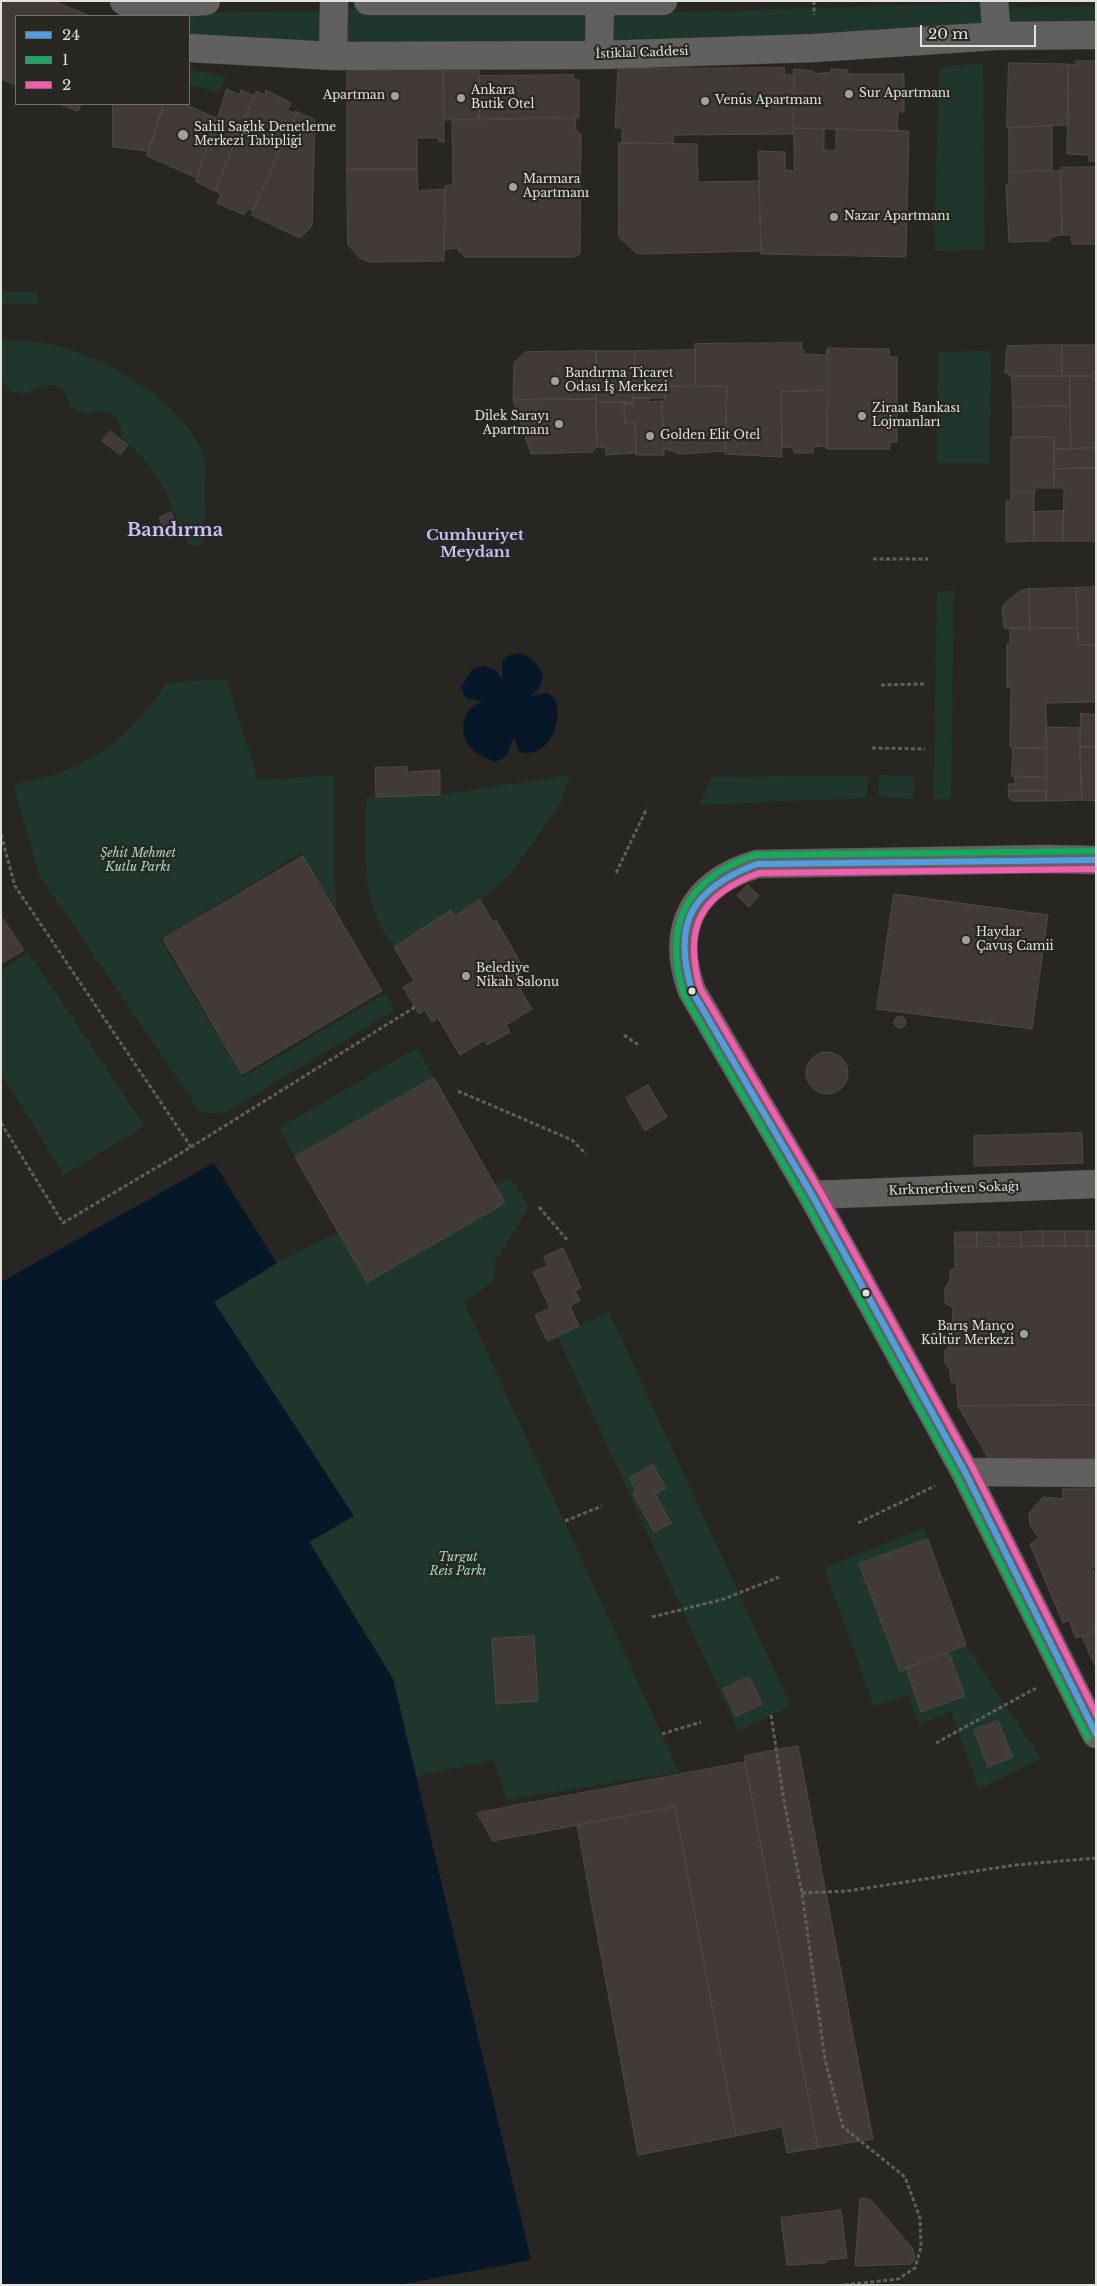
<!DOCTYPE html>
<meta charset="utf-8">
<style>
body{margin:0}
#map{position:relative;width:1097px;height:2286px;overflow:hidden;background:#272623;font-family:"Libre Baskerville",serif}
canvas{display:block}
.frame{position:absolute;inset:0;border:2px solid #e2e1de;pointer-events:none}
.legend{position:absolute;left:15px;top:15px;width:175px;height:90px;box-sizing:border-box;background:#292721;border:1px solid #73716d;margin:0;padding:6px 9px;list-style:none;font-size:15px;color:#e2e1de}
.legend li{display:flex;align-items:center;gap:10px;height:25px}
.legend b{width:25px;border:1px solid #73716d}
.scale{position:absolute;left:920px;top:25px;width:116px;height:22px;box-sizing:border-box;border:2px solid #e2e1de;border-top:0;padding-left:6px;font-size:15px;line-height:18px;white-space:nowrap;color:#e2e1de;-webkit-text-stroke:4px #292721;paint-order:stroke}
</style>
<div id="map">
<canvas width="1097" height="2286"></canvas>
<div class="frame"></div>
<ul class="legend">
<li><b style="height:6px;background:#4d9ee5"></b>24</li>
<li><b style="height:6px;background:#0daf5c"></b>1</li>
<li><b style="height:6px;background:#f75aaf"></b>2</li>
</ul>
<div class="scale">20 m</div>
</div>
<script>
const c = document.querySelector('canvas').getContext('2d');
c.lineJoin = 'round';
function paint(path, color) { c.fillStyle = color; c.fill(path, 'evenodd'); }
function stroke(path, color, width, dash) { c.strokeStyle = color; c.lineWidth = width; c.lineCap = dash ? 'butt' : 'round'; c.setLineDash(dash || []); c.stroke(path); }
function drawText(font, color, halo, rows, align = 'center') {
  c.font = font + ' "Libre Baskerville",serif'; c.lineWidth = 4.5; c.setLineDash([]); c.textBaseline = 'middle'; c.strokeStyle = halo; c.fillStyle = color; for (const [text, x, y, turn = 0] of rows) {
    c.save(); c.translate(x, y); c.rotate((+turn || 0) * Math.PI / 180); c.textAlign = isNaN(turn) ? turn : align; if (halo) c.strokeText(text, 0, 0); c.fillText(text, 0, 0); c.restore();
  }
}
paint(new Path2D(`
 M 985,3 L 988,32 L 607,42 L 609,14 Z
 M 1096,6 L 1096,29 L 1011,30 L 1010,7 Z
 M 343,10 L 589,10 L 589,44 L 342,49 Z
 M 326,11 L 325,49 L 189,39 L 189,16 L 145,16 L 156,13 Z
 M 983,63 L 985,250 L 934,251 L 939,67 Z
 M 189,70 L 226,76 L 220,93 L 189,84 Z
 M 1,292 L 38,292 L 38,304 L 1,304 Z
 M 1,341 C 14,341 27,340 39,342 C 98,352 176,395 202,451 C 207,461 204,527 204,542 L 200,546 L 191,546 L 187,543 L 165,490 L 145,461 L 122,438 C 122,423 114,408 96,411 C 93,411 88,414 85,414 C 80,413 75,409 71,407 C 63,379 47,382 26,394 L 11,392 L 1,381 Z
 M 991,350 L 989,463 L 937,463 L 938,352 Z
 M 937,591 L 954,591 L 951,799 L 933,799 Z
 M 226,679 L 258,780 L 334,775 L 334,878 L 337,912 L 302,853 L 160,939 L 243,1077 L 386,993 L 395,1010 L 223,1114 L 201,1113 L 39,875 L 13,784 C 80,775 131,740 166,683 Z
 M 879,774 L 915,777 L 913,799 L 877,797 Z
 M 570,775 L 560,804 L 510,875 L 480,900 L 454,916 L 450,910 L 394,947 C 359,901 365,851 366,797 L 440,795 Z
 M 868,776 L 867,798 L 699,805 L 712,777 Z
 M 28,952 L 145,1126 L 64,1175 L 1,1073 L 1,971 Z
 M 417,1048 L 434,1078 L 295,1157 L 279,1128 Z
 M 214,1163 L 277,1262 L 338,1232 L 367,1282 L 505,1203 L 494,1185 L 510,1177 L 529,1207 L 496,1260 L 493,1282 L 464,1302 L 679,1772 L 507,1800 L 494,1760 L 416,1776 L 393,1679 L 309,1541 L 353,1516 L 214,1302 L 253,1277 Z
 M 609,1312 L 791,1706 L 738,1731 L 557,1336 Z
 M 924,1528 L 928,1539 L 859,1564 L 900,1671 L 906,1668 L 921,1712 L 965,1696 L 949,1653 L 966,1645 L 1041,1759 L 979,1789 L 951,1712 L 919,1724 L 908,1695 L 874,1706 L 824,1568 ZM 998,1721 L 1013,1757 L 988,1767 L 974,1731 Z`), '#1e362c');
paint(new Path2D(`
 M 520,653 C 532,657 539,664 543,677 L 538,690 L 530,696 L 547,693 L 555,699 C 564,723 547,760 519,752 L 514,737 L 506,756 L 495,762 C 488,759 480,756 474,751 C 457,736 460,708 483,702 L 466,698 L 461,687 L 472,670 L 483,665 L 496,671 L 502,680 L 502,661 L 510,655 Z
 M 214,1163 L 277,1263 L 214,1302 L 354,1516 L 309,1542 L 393,1679 L 531,2260 L 398,2285 L 1,2285 L 1,1282 Z`), '#061728');
const building = new Path2D(`
 M 1,1 L 54,1 L 90,16 L 16,16 L 16,85 L 1,79 Z
 M 1076,61 L 1096,61 L 1096,161 L 1089,162 L 1089,155 L 1067,154 L 1068,64 L 1076,65 Z
 M 1009,63 L 1068,64 L 1068,125 L 1007,128 Z
 M 443,68 L 444,142 L 439,142 L 439,138 L 417,138 L 417,169 L 347,169 L 347,69 Z
 M 785,68 L 784,75 L 794,75 L 793,134 L 673,135 L 674,144 L 622,143 L 622,128 L 615,128 L 618,69 Z
 M 794,69 L 813,71 L 813,74 L 831,72 L 831,69 L 848,70 L 848,74 L 904,74 L 904,112 L 898,112 L 897,131 L 794,128 Z
 M 444,71 L 479,71 L 479,120 L 444,120 Z
 M 574,75 L 573,79 L 579,80 L 579,118 L 479,120 L 479,76 Z
 M 227,89 L 239,95 L 241,90 L 254,96 L 215,191 L 196,182 Z
 M 266,90 L 291,103 L 287,110 L 296,114 L 253,210 L 248,209 L 244,215 L 217,203 L 221,194 L 215,191 L 256,91 L 265,95 Z
 M 60,104 L 81,104 L 78,111 Z
 M 113,104 L 164,104 L 149,151 L 113,147 Z
 M 164,104 L 184,104 L 216,118 L 197,178 L 147,156 Z
 M 295,111 L 315,120 L 312,226 L 300,238 L 251,215 L 296,114 Z
 M 575,117 L 576,130 L 581,134 L 581,139 L 580,254 L 573,257 L 465,257 L 458,250 L 460,248 L 444,249 L 445,189 L 445,186 L 453,185 L 452,120 Z
 M 1052,126 L 1052,170 L 1009,172 L 1009,128 Z
 M 794,128 L 824,129 L 824,150 L 836,151 L 836,129 L 909,131 L 906,257 L 761,254 L 758,151 L 785,152 L 785,170 L 794,171 Z
 M 619,143 L 697,144 L 698,182 L 759,181 L 761,251 L 637,254 L 619,237 Z
 M 1096,167 L 1096,244 L 1072,244 L 1071,235 L 1062,235 L 1061,168 Z
 M 347,169 L 417,169 L 418,191 L 445,189 L 444,261 L 369,262 L 360,258 L 348,245 Z
 M 1060,171 L 1062,235 L 1051,237 L 1049,241 L 1009,242 L 1006,185 L 1009,184 L 1009,172 Z
 M 802,343 L 801,350 L 804,350 L 803,354 L 827,355 L 826,350 L 829,350 L 829,390 L 781,392 L 782,457 L 725,454 L 727,386 L 695,387 L 695,344 Z
 M 1062,345 L 1096,345 L 1096,376 L 1062,376 Z
 M 1062,345 L 1062,376 L 1009,376 L 1009,373 L 1005,373 L 1007,346 Z
 M 828,348 L 889,349 L 890,357 L 897,357 L 897,442 L 890,442 L 890,449 L 827,449 Z
 M 695,350 L 695,387 L 664,386 L 665,398 L 633,398 L 635,351 Z
 M 596,351 L 596,399 L 513,400 L 514,363 L 525,352 Z
 M 596,351 L 635,351 L 633,402 L 596,402 Z
 M 1012,376 L 1070,376 L 1070,406 L 1013,407 Z
 M 1070,376 L 1096,376 L 1096,448 L 1071,449 Z
 M 664,386 L 727,386 L 725,451 L 681,454 L 664,449 L 662,402 L 665,398 Z
 M 829,390 L 827,446 L 813,447 L 814,453 L 794,453 L 793,448 L 782,447 L 781,392 Z
 M 633,398 L 650,398 L 648,402 L 662,401 L 664,455 L 636,455 L 635,422 L 625,423 L 624,404 L 634,404 Z
 M 596,399 L 597,447 L 592,452 L 531,454 L 513,400 Z
 M 596,402 L 633,402 L 634,404 L 624,404 L 625,423 L 635,422 L 636,453 L 606,455 L 606,448 L 597,447 Z
 M 1070,406 L 1071,449 L 1054,449 L 1054,437 L 1013,437 L 1013,407 Z
 M 110,431 L 128,445 L 120,455 L 102,441 Z
 M 1054,437 L 1054,488 L 1035,488 L 1035,493 L 1011,493 L 1011,438 Z
 M 1096,448 L 1096,468 L 1054,469 L 1054,449 Z
 M 1096,468 L 1096,541 L 1063,541 L 1064,488 L 1054,488 L 1054,469 Z
 M 1034,492 L 1034,541 L 1006,542 L 1006,501 L 1011,501 L 1011,493 Z
 M 1063,511 L 1063,541 L 1034,541 L 1034,512 Z
 M 171,512 L 181,533 L 169,539 L 159,518 Z
 M 1096,587 L 1096,645 L 1078,645 L 1076,588 Z
 M 1076,588 L 1078,628 L 1030,629 L 1029,589 Z
 M 1029,589 L 1030,629 L 1004,628 L 1002,608 L 1005,603 L 1020,591 Z
 M 1010,628 L 1078,628 L 1078,645 L 1096,645 L 1096,702 L 1046,703 L 1047,748 L 1010,747 L 1011,687 L 1007,688 L 1007,644 L 1010,644 Z
 M 1081,713 L 1096,715 L 1096,747 L 1080,747 Z
 M 1046,727 L 1080,728 L 1082,800 L 1046,801 Z
 M 1080,747 L 1096,747 L 1096,801 L 1082,800 Z
 M 1013,748 L 1047,748 L 1047,777 L 1012,776 Z
 M 407,767 L 407,772 L 440,770 L 440,795 L 376,797 L 375,768 Z
 M 1015,777 L 1047,777 L 1047,791 L 1009,791 L 1008,784 L 1015,784 Z
 M 1009,791 L 1047,791 L 1046,801 L 1013,801 L 1009,798 Z
 M 303,856 L 382,991 L 242,1074 L 163,939 Z
 M 748,885 L 759,896 L 749,907 L 737,895 Z
 M 894,894 L 1048,915 L 1032,1029 L 877,1009 Z
 M 480,900 L 493,922 L 496,920 L 524,969 L 519,971 L 527,986 L 520,989 L 532,1009 L 506,1025 L 510,1032 L 487,1045 L 485,1040 L 460,1055 L 438,1018 L 432,1022 L 425,1010 L 419,1014 L 403,987 L 414,981 L 394,947 L 451,910 L 454,916 Z
 M 1,916 L 24,950 L 1,964 Z
 M894 1022a6 6 0 1 1 12 0a6 6 0 1 1-12 0Z
 M806 1073a21 21 0 1 1 42 0a21 21 0 1 1-42 0Z
 M 434,1078 L 505,1203 L 367,1282 L 295,1157 Z
 M 648,1085 L 667,1117 L 645,1131 L 626,1098 Z
 M 1082,1133 L 1083,1163 L 974,1166 L 974,1136 Z
 M 1043,1231 L 1043,1246 L 1021,1246 L 1021,1232 Z
 M 1043,1231 L 1065,1231 L 1065,1246 L 1043,1246 Z
 M 1065,1231 L 1087,1231 L 1087,1246 L 1065,1246 Z
 M 1087,1231 L 1096,1231 L 1096,1246 L 1087,1246 Z
 M 955,1232 L 977,1232 L 977,1246 L 955,1247 Z
 M 977,1232 L 999,1232 L 999,1247 L 977,1246 Z
 M 999,1232 L 1021,1232 L 1021,1246 L 999,1247 Z
 M 1087,1246 L 1096,1246 L 1096,1405 L 958,1406 L 956,1383 L 951,1382 L 950,1370 L 945,1363 L 945,1350 L 952,1344 L 953,1308 L 945,1303 L 945,1288 L 950,1280 L 950,1270 L 955,1269 L 955,1247 Z
 M 563,1248 L 581,1288 L 575,1291 L 580,1301 L 570,1306 L 579,1326 L 547,1341 L 535,1315 L 550,1308 L 533,1272 L 547,1266 L 544,1257 Z
 M 1096,1405 L 1096,1460 L 990,1461 L 958,1406 Z
 M 653,1465 L 666,1488 L 655,1494 L 671,1523 L 654,1532 L 633,1493 L 636,1491 L 630,1478 Z
 M 1063,1489 L 1096,1489 L 1096,1566 L 1091,1568 L 1096,1575 L 1096,1631 L 1076,1638 L 1069,1620 L 1063,1623 L 1030,1544 L 1039,1538 L 1030,1525 L 1029,1513 L 1043,1497 L 1063,1499 Z
 M 928,1539 L 966,1645 L 900,1671 L 859,1564 Z
 M 1096,1631 L 1096,1668 L 1082,1637 Z
 M 534,1636 L 538,1701 L 496,1704 L 492,1639 Z
 M 949,1653 L 965,1696 L 921,1712 L 906,1668 Z
 M 749,1677 L 762,1704 L 736,1716 L 723,1689 Z
 M 998,1721 L 1013,1757 L 988,1767 L 974,1730 Z
 M 798,1746 L 873,2139 L 818,2148 L 745,1762 L 745,1756 Z
 M 745,1762 L 818,2148 L 787,2153 L 782,2127 L 736,2136 L 675,1807 L 493,1841 L 477,1813 Z
 M 675,1807 L 736,2136 L 638,2155 L 577,1825 Z
 M 864,2198 L 871,2200 L 913,2249 L 915,2260 L 911,2264 L 855,2266 L 860,2199 Z
 M 841,2210 L 847,2258 L 827,2260 L 826,2263 L 787,2265 L 781,2218 Z`);
paint(building, '#413a38');
stroke(building, '#4c4a49', 1);
const minor = new Path2D(`
 M 124,1 L 133,6 L 206,1
 M 368,1 L 663,1
 M 994,1 L 997,36
 M 189,48 L 333,56 L 599,55 L 814,48 L 997,36 L 1096,35
 M 599,55 L 600,1
 M 333,56 L 334,1
 M 812,1195 L 1096,1184
 M 965,1472 L 1096,1473`);
const major = new Path2D(`
 M 1096,860 L 1046,859 L 757,864 C 693,883 669,929 692,991 L 812,1195 L 965,1472 L 1096,1734`);
stroke(minor, '#42413f', 29);
stroke(major, '#42413f', 29);
stroke(new Path2D(`
 M 814,1 L 814,15
 M 873,559 L 928,559
 M 881,685 L 925,684
 M 872,748 L 925,749
 M 1,835 L 15,886 L 191,1147
 M 616,873 L 647,808
 M 624,1035 L 640,1046
 M 458,1091 L 572,1140 L 586,1154
 M 1,1123 L 63,1223 L 191,1147 L 415,1007
 M 539,1207 L 568,1241
 M 565,1521 L 602,1506
 M 858,1523 L 935,1486
 M 652,1617 L 724,1599 L 779,1577
 M 771,1715 L 784,1801 L 802,1893 L 825,2060 L 843,2127 L 905,2177 L 920,2218 L 921,2247 L 915,2268 L 898,2279 L 844,2285
 M 662,1734 L 701,1722
 M 936,1743 L 1036,1688
 M 802,1893 L 848,1891 L 1015,1865 L 1096,1858`), '#605f5d', 3, [4, 2.5]);
stroke(minor, '#60605e', 28);
stroke(major, '#67625d', 28);
stroke(new Path2D(`
 M 1096,860 L 757,864 C 691,889 672,923 692,991 L 812,1195 L 965,1472 L 1096,1734`), '#4d9ee5', 6);
stroke(new Path2D(`
 M 1088,1738 L 957,1476 L 804,1199 L 684,995 C 662,925 686,879 755,855 L 1096,851`), '#0daf5c', 6);
stroke(new Path2D(`
 M 1096,869 L 759,873 C 700,895 683,927 700,988 L 820,1191 L 973,1468 L 1096,1714`), '#f75aaf', 6);
for (const [x, y, r, color] of [
 [849,94,5,"#a1a09d"],
 [395,96,5,"#a1a09d"],
 [461,98,5,"#a1a09d"],
 [705,101,5,"#a1a09d"],
 [183,135,6,"#a1a09d"],
 [513,187,5,"#a1a09d"],
 [834,217,5,"#a1a09d"],
 [555,381,5,"#a1a09d"],
 [862,416,5,"#a1a09d"],
 [559,424,5,"#a1a09d"],
 [650,436,5,"#a1a09d"],
 [966,940,5,"#a1a09d"],
 [466,976,5,"#a1a09d"],
 [692,991,4.5,"#e2e1de"],
 [866,1293,4.5,"#e2e1de"],
 [1024,1334,5,"#a1a09d"]
]) { const dot = new Path2D(); dot.arc(x, y, r, 0, 2 * Math.PI); c.fillStyle = color; c.fill(dot); stroke(dot, '#292721', 2); }
drawText('12px', '#e2e1de', '#292721', [
 ["İstiklal Caddesi",642,53,-2],
 ["Kırkmerdiven Sokağı",954,1189,-2]
]);
drawText('12px', '#e2e1de', '#292721', [
 ["Ankara",471,91],
 ["Butik Otel",471,105],
 ["Sur Apartmanı",859,94],
 ["Apartman",385,96,"right"],
 ["Venüs Apartmanı",715,101],
 ["Sahil Sağlık Denetleme",194,128],
 ["Merkezi Tabipliği",194,142],
 ["Marmara",523,180],
 ["Apartmanı",523,194],
 ["Nazar Apartmanı",844,217],
 ["Bandırma Ticaret",565,374],
 ["Odası İş Merkezi",565,388],
 ["Ziraat Bankası",872,409],
 ["Lojmanları",872,423],
 ["Dilek Sarayı",549,417,"right"],
 ["Apartmanı",549,431,"right"],
 ["Golden Elit Otel",660,436],
 ["Haydar",976,933],
 ["Çavuş Camii",976,947],
 ["Belediye",476,969],
 ["Nikah Salonu",476,983],
 ["Barış Manço",1014,1327,"right"],
 ["Kültür Merkezi",1014,1341,"right"]
], 'left');
drawText('italic 12px', '#9ddcbf', '#292721', [
 ["Şehit Mehmet",138,854],
 ["Kutlu Parkı",138,868],
 ["Turgut",458,1558],
 ["Reis Parkı",458,1572]
]);
drawText('bold 15px', '#c2c3fc', '#292721', [
 ["Cumhuriyet",475,536],
 ["Meydanı",475,553]
]);
drawText('bold 18px', '#c2c3fc', '#292721', [
 ["Bandırma",175,531]
]);
</script>
